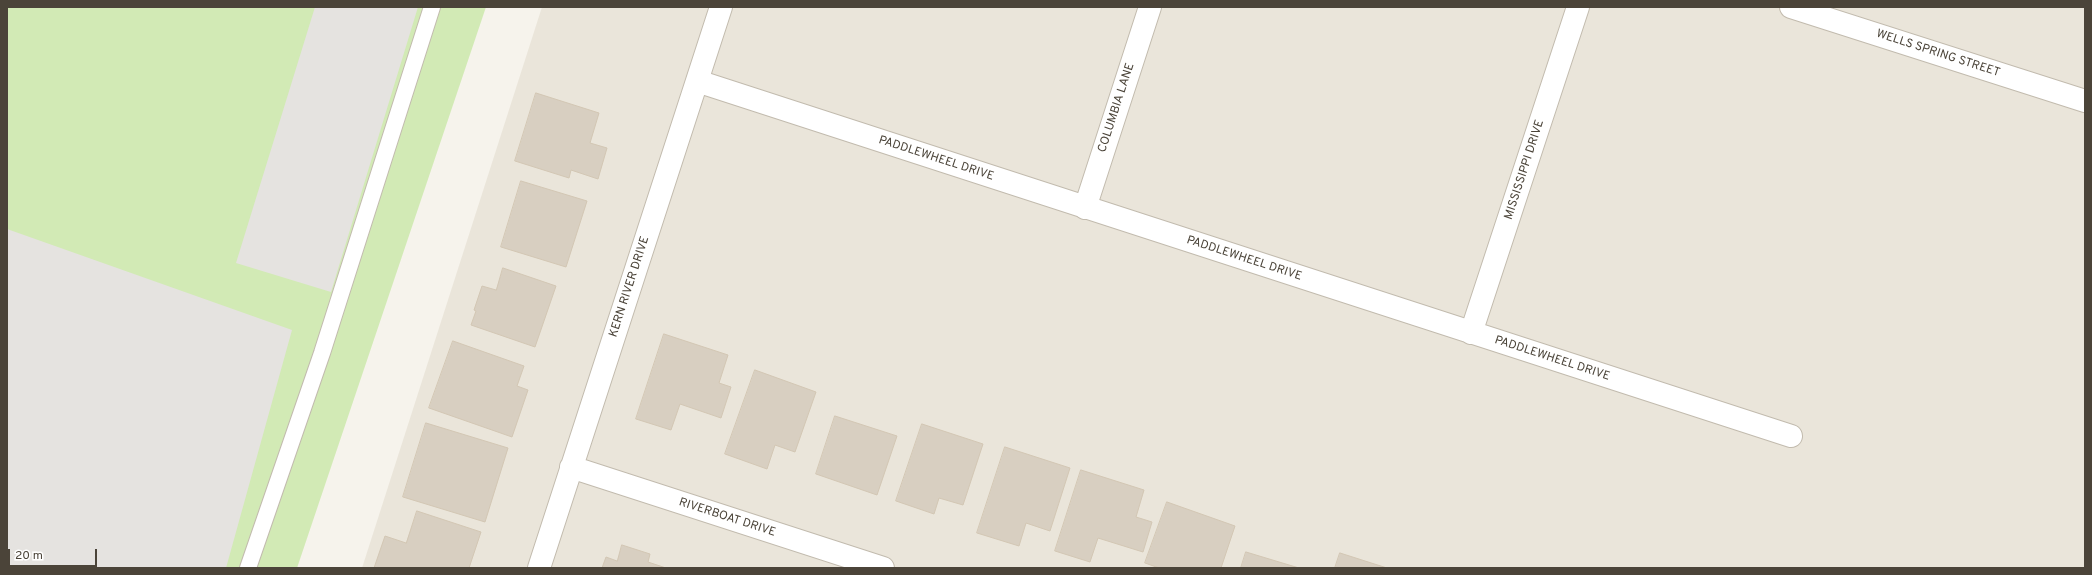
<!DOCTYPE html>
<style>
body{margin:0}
#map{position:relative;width:2092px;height:575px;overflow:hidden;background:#f6f3ec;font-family:Overpass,sans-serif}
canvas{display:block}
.frame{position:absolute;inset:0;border:8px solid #4b4439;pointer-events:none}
.scale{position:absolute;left:8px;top:549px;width:89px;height:18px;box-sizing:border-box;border:2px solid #4b4439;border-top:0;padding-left:5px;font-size:12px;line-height:14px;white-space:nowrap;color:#4b4439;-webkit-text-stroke:3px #fff;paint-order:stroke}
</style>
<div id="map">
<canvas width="2092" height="575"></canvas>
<div class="frame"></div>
<div class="scale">20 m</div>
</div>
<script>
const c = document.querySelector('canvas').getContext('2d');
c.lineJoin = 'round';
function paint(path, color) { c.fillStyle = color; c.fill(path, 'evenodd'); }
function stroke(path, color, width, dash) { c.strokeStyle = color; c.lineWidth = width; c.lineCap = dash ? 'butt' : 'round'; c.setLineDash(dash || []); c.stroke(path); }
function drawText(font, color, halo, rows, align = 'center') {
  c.font = font + ' Overpass,sans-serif'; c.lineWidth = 3; c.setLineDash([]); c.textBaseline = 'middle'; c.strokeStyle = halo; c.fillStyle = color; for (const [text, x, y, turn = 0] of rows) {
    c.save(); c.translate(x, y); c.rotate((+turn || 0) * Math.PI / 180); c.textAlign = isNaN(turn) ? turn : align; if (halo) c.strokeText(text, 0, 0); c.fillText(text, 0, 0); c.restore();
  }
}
paint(new Path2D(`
 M 542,7 L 2085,7 L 2085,568 L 362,568 Z`), '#eae5da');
paint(new Path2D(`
 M 7,7 L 486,7 L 297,568 L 7,568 Z`), '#d2eab5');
paint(new Path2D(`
 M 315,7 L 418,7 L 331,292 L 236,263 Z
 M 7,229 L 292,330 L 226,568 L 7,568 Z`), '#e5e3e0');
const building = new Path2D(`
 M 536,93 L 599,113 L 590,143 L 607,148 L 598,179 L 571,170 L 569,178 L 515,161 Z
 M 521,181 L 587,201 L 566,267 L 501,247 Z
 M 503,268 L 556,286 L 535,347 L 471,325 L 476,311 L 474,310 L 482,286 L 496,290 Z
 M 664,334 L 728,355 L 719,383 L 731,387 L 721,418 L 680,404 L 671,430 L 636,419 Z
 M 453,341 L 524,366 L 517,386 L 528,390 L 512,437 L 429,408 Z
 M 755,370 L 816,392 L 795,452 L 775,445 L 767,469 L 725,454 Z
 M 835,416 L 897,436 L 877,495 L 816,474 Z
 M 426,423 L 508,448 L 485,522 L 403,497 Z
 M 922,424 L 983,444 L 963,505 L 939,498 L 934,514 L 896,501 Z
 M 1005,447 L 1070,468 L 1050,531 L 1026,523 L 1019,546 L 977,533 Z
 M 1081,470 L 1144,490 L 1136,517 L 1152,522 L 1143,552 L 1098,538 L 1090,562 L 1055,551 Z
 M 1167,502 L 1235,526 L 1221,568 L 1159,568 L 1145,563 Z
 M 417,511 L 481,532 L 469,568 L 374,568 L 385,536 L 406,543 Z
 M 622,545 L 650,554 L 648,562 L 666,568 L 602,568 L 606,557 L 617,561 Z
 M 1246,552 L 1299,568 L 1241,568 Z
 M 1340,553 L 1387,568 L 1335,568 Z`);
paint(building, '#d8cfc1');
stroke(building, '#d3c7b4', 1);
const service = new Path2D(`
 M 248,568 L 322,353 L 432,7`);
const minor = new Path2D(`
 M 1791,7 L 2085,101
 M 697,81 L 1791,436
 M 1085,208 L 1150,7
 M 1471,333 L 1578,7
 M 571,467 L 883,568
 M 539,568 L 721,7`);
stroke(service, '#c2bbae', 18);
stroke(minor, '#c2bbae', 24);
stroke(service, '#fff', 16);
stroke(minor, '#fff', 22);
drawText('12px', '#4b4439', '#fff', [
 ["WELLS SPRING STREET",1938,54,18],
 ["COLUMBIA LANE",1117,108,-72],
 ["PADDLEWHEEL DRIVE",936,159,18],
 ["MISSISSIPPI DRIVE",1525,170,-72],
 ["PADDLEWHEEL DRIVE",1244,259,18],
 ["KERN RIVER DRIVE",630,287,-72],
 ["PADDLEWHEEL DRIVE",1552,359,18],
 ["RIVERBOAT DRIVE",727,518,18]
]);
</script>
